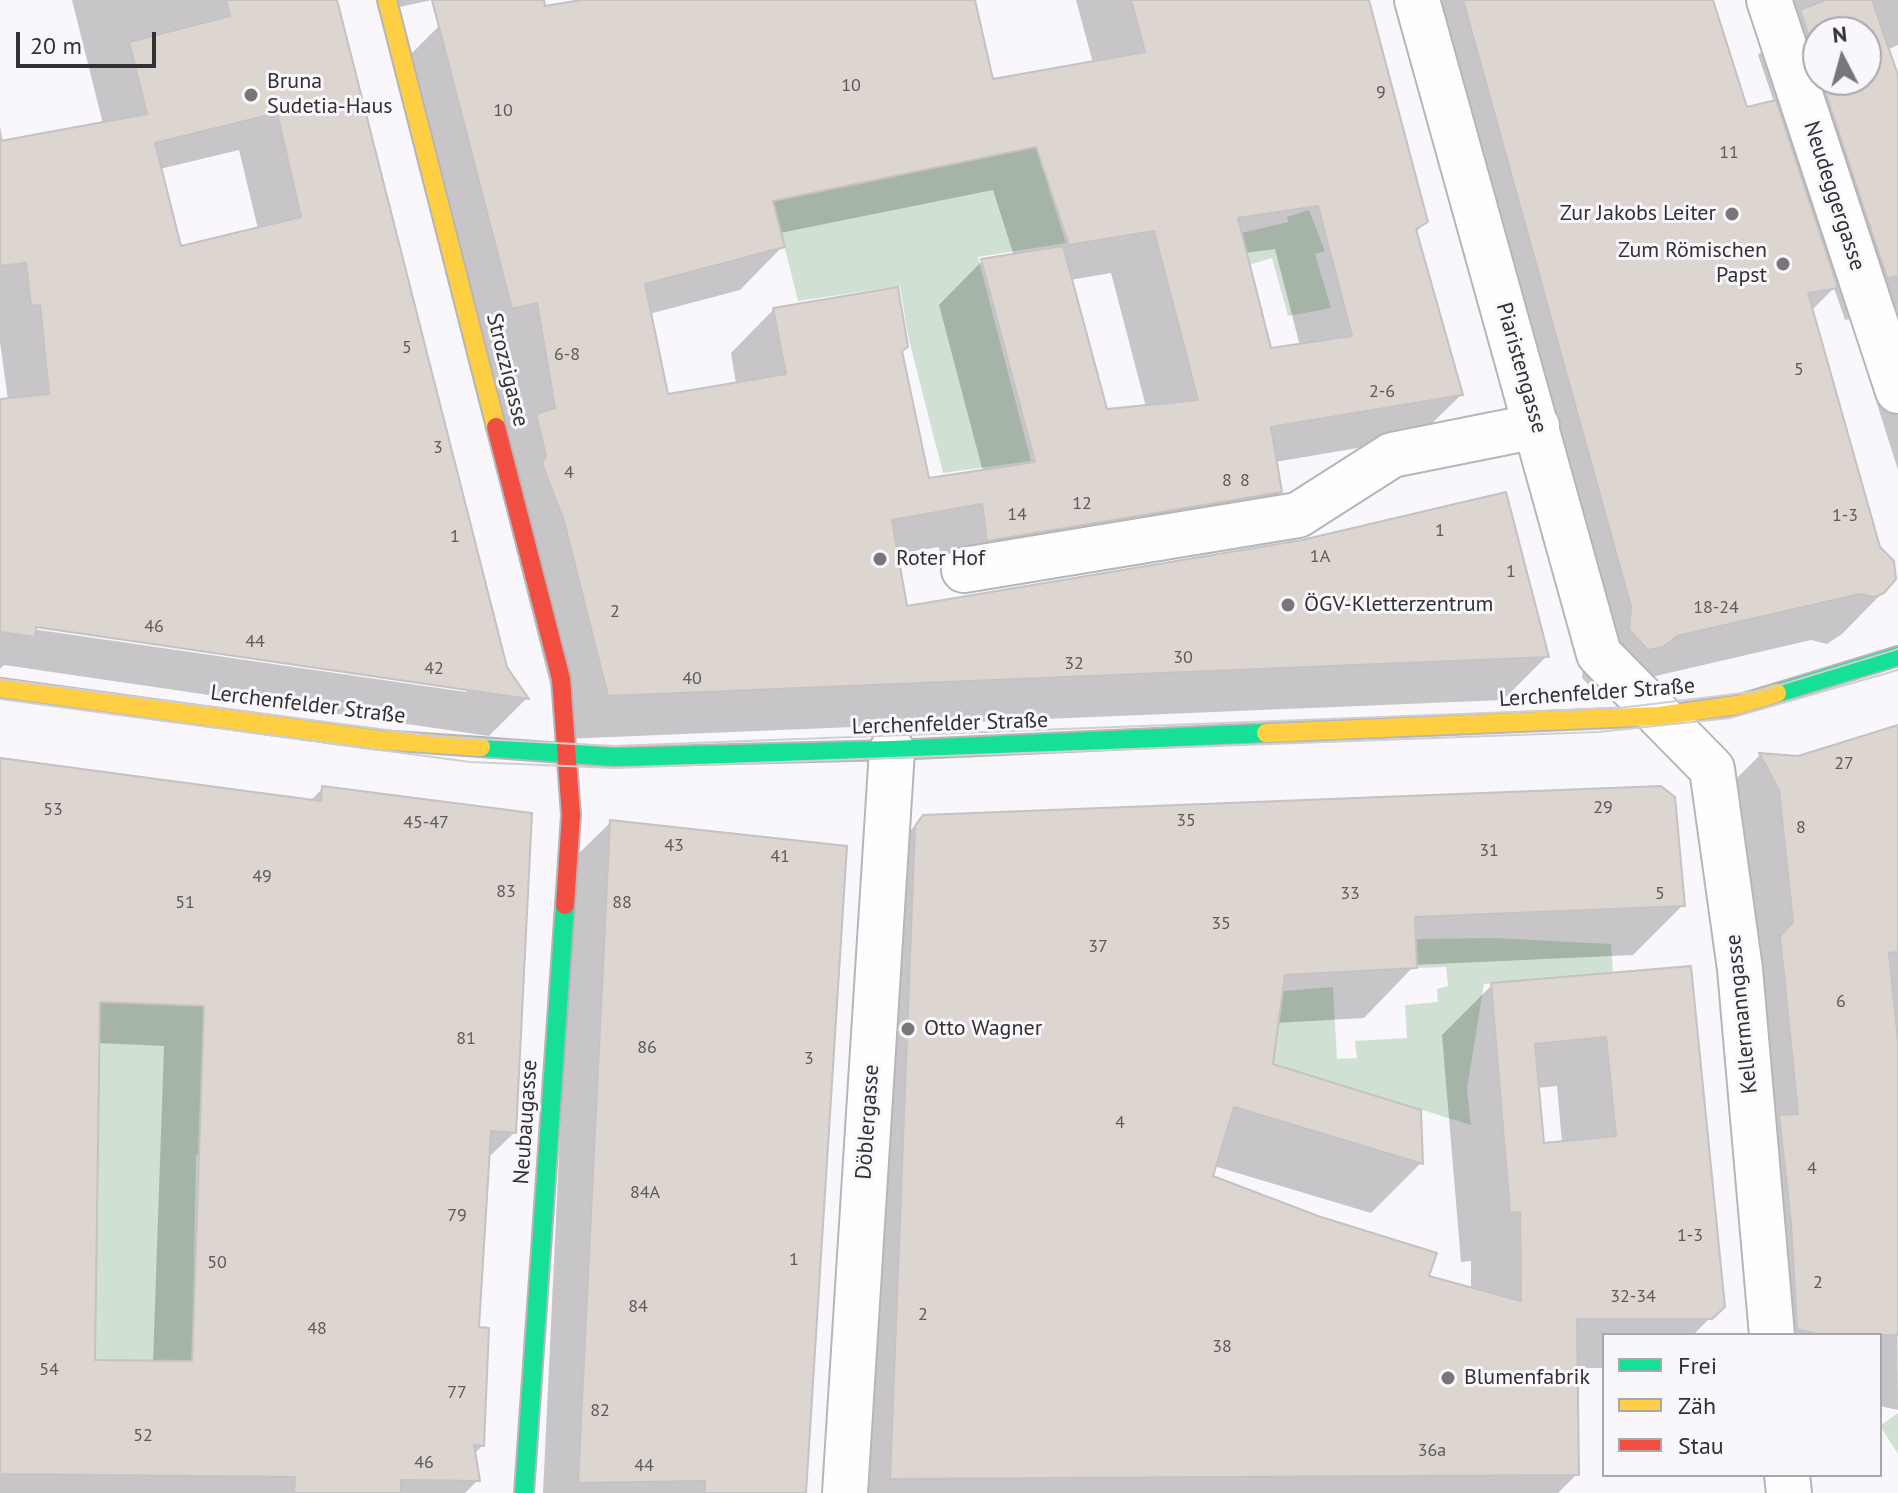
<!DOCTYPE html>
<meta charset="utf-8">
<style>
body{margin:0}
#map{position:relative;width:1898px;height:1493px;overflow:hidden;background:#f9f7fb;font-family:"PT Sans",sans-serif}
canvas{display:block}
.legend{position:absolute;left:1602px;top:1333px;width:280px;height:144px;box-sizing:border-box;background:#f9f6fc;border:2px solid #a9a7ac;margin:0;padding:10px 14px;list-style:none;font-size:24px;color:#323133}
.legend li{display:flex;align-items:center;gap:16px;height:40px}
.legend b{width:40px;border:2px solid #a9a7ac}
.north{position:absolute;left:1802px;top:16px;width:80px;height:80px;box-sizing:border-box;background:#f9f6fc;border:2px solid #a9a7ac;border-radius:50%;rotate:354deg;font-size:22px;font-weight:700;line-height:32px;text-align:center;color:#323133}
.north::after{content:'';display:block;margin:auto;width:28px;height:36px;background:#787679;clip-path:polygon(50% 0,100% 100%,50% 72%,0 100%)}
.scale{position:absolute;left:16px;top:32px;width:140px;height:36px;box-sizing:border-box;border:4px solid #323133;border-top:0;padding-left:10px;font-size:24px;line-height:28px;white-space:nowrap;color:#323133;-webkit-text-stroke:6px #f9f6fc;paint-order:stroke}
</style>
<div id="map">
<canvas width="1898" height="1493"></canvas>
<ul class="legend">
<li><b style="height:10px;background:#16e098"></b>Frei</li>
<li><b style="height:10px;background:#ffcf43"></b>Zäh</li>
<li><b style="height:10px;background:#f24e42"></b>Stau</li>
</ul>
<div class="north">N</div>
<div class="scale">20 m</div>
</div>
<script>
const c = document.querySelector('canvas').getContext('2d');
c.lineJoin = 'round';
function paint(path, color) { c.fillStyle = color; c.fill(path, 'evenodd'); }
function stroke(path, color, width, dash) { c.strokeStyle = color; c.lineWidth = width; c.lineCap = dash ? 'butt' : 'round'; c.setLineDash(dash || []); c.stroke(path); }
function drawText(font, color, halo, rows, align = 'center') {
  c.font = font + ' "PT Sans",sans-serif'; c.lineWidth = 6; c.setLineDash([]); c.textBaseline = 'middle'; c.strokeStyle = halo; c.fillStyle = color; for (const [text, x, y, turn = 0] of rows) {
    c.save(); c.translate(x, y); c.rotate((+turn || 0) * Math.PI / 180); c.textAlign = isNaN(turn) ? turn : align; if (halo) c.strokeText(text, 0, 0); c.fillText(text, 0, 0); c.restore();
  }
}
paint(new Path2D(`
 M 1036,147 L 1066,243 L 978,257 L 1031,461 L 943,473 L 908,336 L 900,286 L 798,301 L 773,201 Z
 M 1309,210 L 1325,251 L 1315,254 L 1331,308 L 1288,316 L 1272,258 L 1249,265 L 1241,233 L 1288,222 L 1287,217 Z
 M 1494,938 L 1611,944 L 1613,972 L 1484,984 L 1467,1089 L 1471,1125 L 1273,1064 L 1283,991 L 1333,987 L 1337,1059 L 1357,1058 L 1355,1041 L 1407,1038 L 1405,1005 L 1438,1002 L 1437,989 L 1448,986 L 1446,967 L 1417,968 L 1416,939 Z
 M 100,995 L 204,1005 L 200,1155 L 196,1155 L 192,1370 L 150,1370 L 150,1360 L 117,1360 L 95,1369 Z
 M 1898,1413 L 1898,1454 L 1880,1426 Z`), '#d0e1d3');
paint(new Path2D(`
 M 72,0 L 335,0 L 505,668 L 526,699 L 489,736 L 4,665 L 0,669 L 0,401 L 8,400 L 0,342 L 0,126 L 3,143 L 103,124 ZM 239,150 L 258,229 L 179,249 L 160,169 ZM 26,624 L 466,688 L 466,692 L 25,628 Z
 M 384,0 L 432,0 L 386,10 Z
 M 592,0 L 972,0 L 991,82 L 1093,63 L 1076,0 L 1367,0 L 1426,222 L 1415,233 L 1461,395 L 1417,438 L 1275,462 L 1280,492 L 1236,535 L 944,583 L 939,547 L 896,554 L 906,608 L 1546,657 L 1503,700 L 564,739 L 395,70 L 439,26 ZM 993,190 L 1014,256 L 982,261 L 939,305 L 983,472 L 928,480 L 900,352 L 774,309 L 731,353 L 736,384 L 666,397 L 649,314 L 740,290 L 783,246 L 780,233 ZM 1275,249 L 1300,346 L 1269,350 L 1244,253 ZM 1111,273 L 1146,407 L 1105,411 L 1070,280 Z
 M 1404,0 L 1711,0 L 1745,109 L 1774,102 L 1758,55 L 1768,45 L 1754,0 L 1898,0 L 1898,45 L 1887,50 L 1898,81 L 1898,470 L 1850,319 L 1845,320 L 1834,288 L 1811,311 L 1889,586 L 1842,634 L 1827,644 L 1811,640 L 1630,682 L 1623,689 L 1600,696 L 1582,678 L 1584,656 ZM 1818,32 L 1866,32 L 1866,80 L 1818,80 Z
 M 1898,726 L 1898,1031 L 1895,1032 L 1898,1410 L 1880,1406 L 1880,1335 L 1750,1335 L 1735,1162 L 1753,1144 L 1715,800 L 1760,755 L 1799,759 Z
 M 0,757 L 310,801 L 323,788 L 515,1132 L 487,1159 L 477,1329 L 482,1446 L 474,1454 L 478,1480 L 465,1493 L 0,1493 ZM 97,1043 L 164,1046 L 153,1362 L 93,1362 Z
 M 924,817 L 1683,905 L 1633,955 L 1415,965 L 1364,1018 L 1277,1023 L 1271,1065 L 1421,1163 L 1371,1213 L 1214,1166 L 1210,1178 L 1427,1277 L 1471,1289 L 1471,1261 L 1461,1262 L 1442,1035 L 1492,985 L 1689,968 L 1722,1306 L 1693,1335 L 1604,1335 L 1604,1368 L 1575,1368 L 1577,1474 L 1558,1493 L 842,1493 L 873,867 ZM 1557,1086 L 1562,1143 L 1542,1145 L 1537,1088 Z
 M 611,822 L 804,1493 L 543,1493 L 573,859 Z`), '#0003');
const building = new Path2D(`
 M 226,0 L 337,0 L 507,667 L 529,699 L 36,627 L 35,637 L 0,632 L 0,399 L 49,394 L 40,305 L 31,306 L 26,263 L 0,266 L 0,141 L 147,114 L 129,42 L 230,16 ZM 277,113 L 301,217 L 181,246 L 155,143 Z
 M 432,0 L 544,0 L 545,6 L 581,0 L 975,0 L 993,79 L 1145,52 L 1131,0 L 1369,0 L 1428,222 L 1416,229 L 1463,395 L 1271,427 L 1282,492 L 987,541 L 982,504 L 892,520 L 907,606 L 1302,540 L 1506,492 L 1549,657 L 608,696 L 564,521 L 542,463 L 546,456 L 536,414 L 555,408 L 537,303 L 512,309 ZM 1036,147 L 1069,245 L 1154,231 L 1198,400 L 1107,409 L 1063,246 L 981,259 L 1035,462 L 929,478 L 902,351 L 908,347 L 898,287 L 773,308 L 786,374 L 668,394 L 645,284 L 785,247 L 773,201 ZM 1318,206 L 1352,336 L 1271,348 L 1238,218 Z
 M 1463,0 L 1713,0 L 1747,107 L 1776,100 L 1838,288 L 1808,293 L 1880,547 L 1894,561 L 1896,579 L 1884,593 L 1875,597 L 1860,594 L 1677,636 L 1663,647 L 1648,650 L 1629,630 L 1631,607 Z
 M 1825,0 L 1872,0 L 1898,75 L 1898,276 L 1887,278 L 1824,88 L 1823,80 L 1866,80 L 1866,32 L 1818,32 L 1818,64 L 1800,10 Z
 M 1898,725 L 1898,952 L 1889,953 L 1898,1041 L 1898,1335 L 1821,1335 L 1797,1329 L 1791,1223 L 1779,1115 L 1798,1114 L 1780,936 L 1793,922 L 1779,790 L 1759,753 L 1798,756 Z
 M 0,758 L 321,801 L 322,786 L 532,813 L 516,1133 L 491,1131 L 479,1327 L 489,1328 L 484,1446 L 474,1445 L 480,1481 L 401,1480 L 401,1493 L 294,1493 L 295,1477 L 0,1474 ZM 100,1002 L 204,1006 L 192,1361 L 95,1360 Z
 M 1661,786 L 1675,797 L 1685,906 L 1415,917 L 1417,968 L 1285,975 L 1273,1064 L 1421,1110 L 1423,1164 L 1234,1107 L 1213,1176 L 1318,1216 L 1437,1253 L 1429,1276 L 1521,1301 L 1520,1212 L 1510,1213 L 1491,983 L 1691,966 L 1725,1307 L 1712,1319 L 1577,1319 L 1579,1475 L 890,1479 L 915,826 L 923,815 ZM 1606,1037 L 1616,1136 L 1544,1143 L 1535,1044 Z
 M 610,820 L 847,846 L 806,1493 L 705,1493 L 705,1481 L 578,1483 Z`);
paint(building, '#dcd5d0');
stroke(building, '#c4c2c3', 2);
const street = new Path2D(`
 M 1417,0 L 1599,654 L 1712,769 L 1740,969 L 1772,1335
 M 1769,0 L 1898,391
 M 964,570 L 1298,515 L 1392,455 L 1537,426
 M 1787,1475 L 1789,1493
 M 845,1493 L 892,750`);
const fast = new Path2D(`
 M 1777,693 L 1898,656
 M 481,747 L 615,757 L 892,750 L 1266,733
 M 524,1493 L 565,905`);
const slow = new Path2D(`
 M 387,0 L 496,427
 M 0,688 L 380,740 L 481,747
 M 1266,733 L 1659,716 L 1737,705 L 1777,693`);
const jam = new Path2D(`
 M 496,427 L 561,679 L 571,815 L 565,905`);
stroke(street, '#b6b5b7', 48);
stroke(fast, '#b6b5b7', 22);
stroke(slow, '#b6b5b7', 22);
stroke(jam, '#b6b5b7', 22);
stroke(street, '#fefefe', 44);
stroke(fast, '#16e098', 18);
stroke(slow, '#ffcf43', 18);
stroke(jam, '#f24e42', 18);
stroke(new Path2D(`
 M 0,679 L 440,737 L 614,746 L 1619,708 L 1760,691 L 1898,649
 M 0,699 L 470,762 L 615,768 L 1598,732 L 1730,718 L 1898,670`), '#d0cfd0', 2);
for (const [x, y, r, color] of [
 [251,95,8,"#787679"],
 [1732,214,8,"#787679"],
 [1783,264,8,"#787679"],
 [880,559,8,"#787679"],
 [1288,605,8,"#787679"],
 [908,1029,8,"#787679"],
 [1448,1378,8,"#787679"]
]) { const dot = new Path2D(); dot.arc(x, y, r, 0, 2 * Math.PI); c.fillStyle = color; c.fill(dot); stroke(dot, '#f9f6fc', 3); }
drawText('18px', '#5c5a5a', null, [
 ["10",851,86],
 ["9",1381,93],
 ["10",503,111],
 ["11",1729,153],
 ["5",407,348],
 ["6-8",567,355],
 ["5",1799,370],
 ["2-6",1382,392],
 ["3",438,448],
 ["4",569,473],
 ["8",1227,481],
 ["8",1245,481],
 ["12",1082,504],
 ["14",1017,515],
 ["1-3",1845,516],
 ["1",1440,531],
 ["1",455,537],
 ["1A",1320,557],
 ["1",1511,572],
 ["18-24",1716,608],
 ["2",615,612],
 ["46",154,627],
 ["44",255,642],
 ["30",1183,658],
 ["32",1074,664],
 ["42",434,669],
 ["40",692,679],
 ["27",1844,764],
 ["29",1603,808],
 ["53",53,810],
 ["35",1186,821],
 ["45-47",426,823],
 ["8",1801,828],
 ["43",674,846],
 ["31",1489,851],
 ["41",780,857],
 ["49",262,877],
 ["83",506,892],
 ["33",1350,894],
 ["5",1660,894],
 ["51",185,903],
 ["88",622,903],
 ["35",1221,924],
 ["37",1098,947],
 ["6",1841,1002],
 ["81",466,1039],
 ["86",647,1048],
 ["3",809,1059],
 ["4",1120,1123],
 ["4",1812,1169],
 ["84A",645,1193],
 ["79",457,1216],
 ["1-3",1690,1236],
 ["1",794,1260],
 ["50",217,1263],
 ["2",1818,1283],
 ["32-34",1633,1297],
 ["84",638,1307],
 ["2",923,1315],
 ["48",317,1329],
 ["38",1222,1347],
 ["54",49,1370],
 ["77",457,1393],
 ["82",600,1411],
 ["52",143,1436],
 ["36a",1432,1451],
 ["46",424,1463],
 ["44",644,1466]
]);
drawText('22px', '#323133', '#f9f6fc', [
 ["Bruna",267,82],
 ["Sudetia-Haus",267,107],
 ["Zur Jakobs Leiter",1716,214,"right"],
 ["Zum Römischen",1767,251,"right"],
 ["Papst",1767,276,"right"],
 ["Roter Hof",896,559],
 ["ÖGV-Kletterzentrum",1304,605],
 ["Otto Wagner",924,1029],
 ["Blumenfabrik",1464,1378]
], 'left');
drawText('22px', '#323133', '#f9f6fc', [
 ["Neudeggergasse",1834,196,72],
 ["Piaristengasse",1521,368,74],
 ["Strozzigasse",507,370,76],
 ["Lerchenfelder Straße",1597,693,-4],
 ["Lerchenfelder Straße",308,705,7],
 ["Lerchenfelder Straße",950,724,-2],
 ["Kellermanngasse",1742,1014,-96],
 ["Neubaugasse",526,1122,-86],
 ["Döblergasse",868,1122,-86]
]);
</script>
